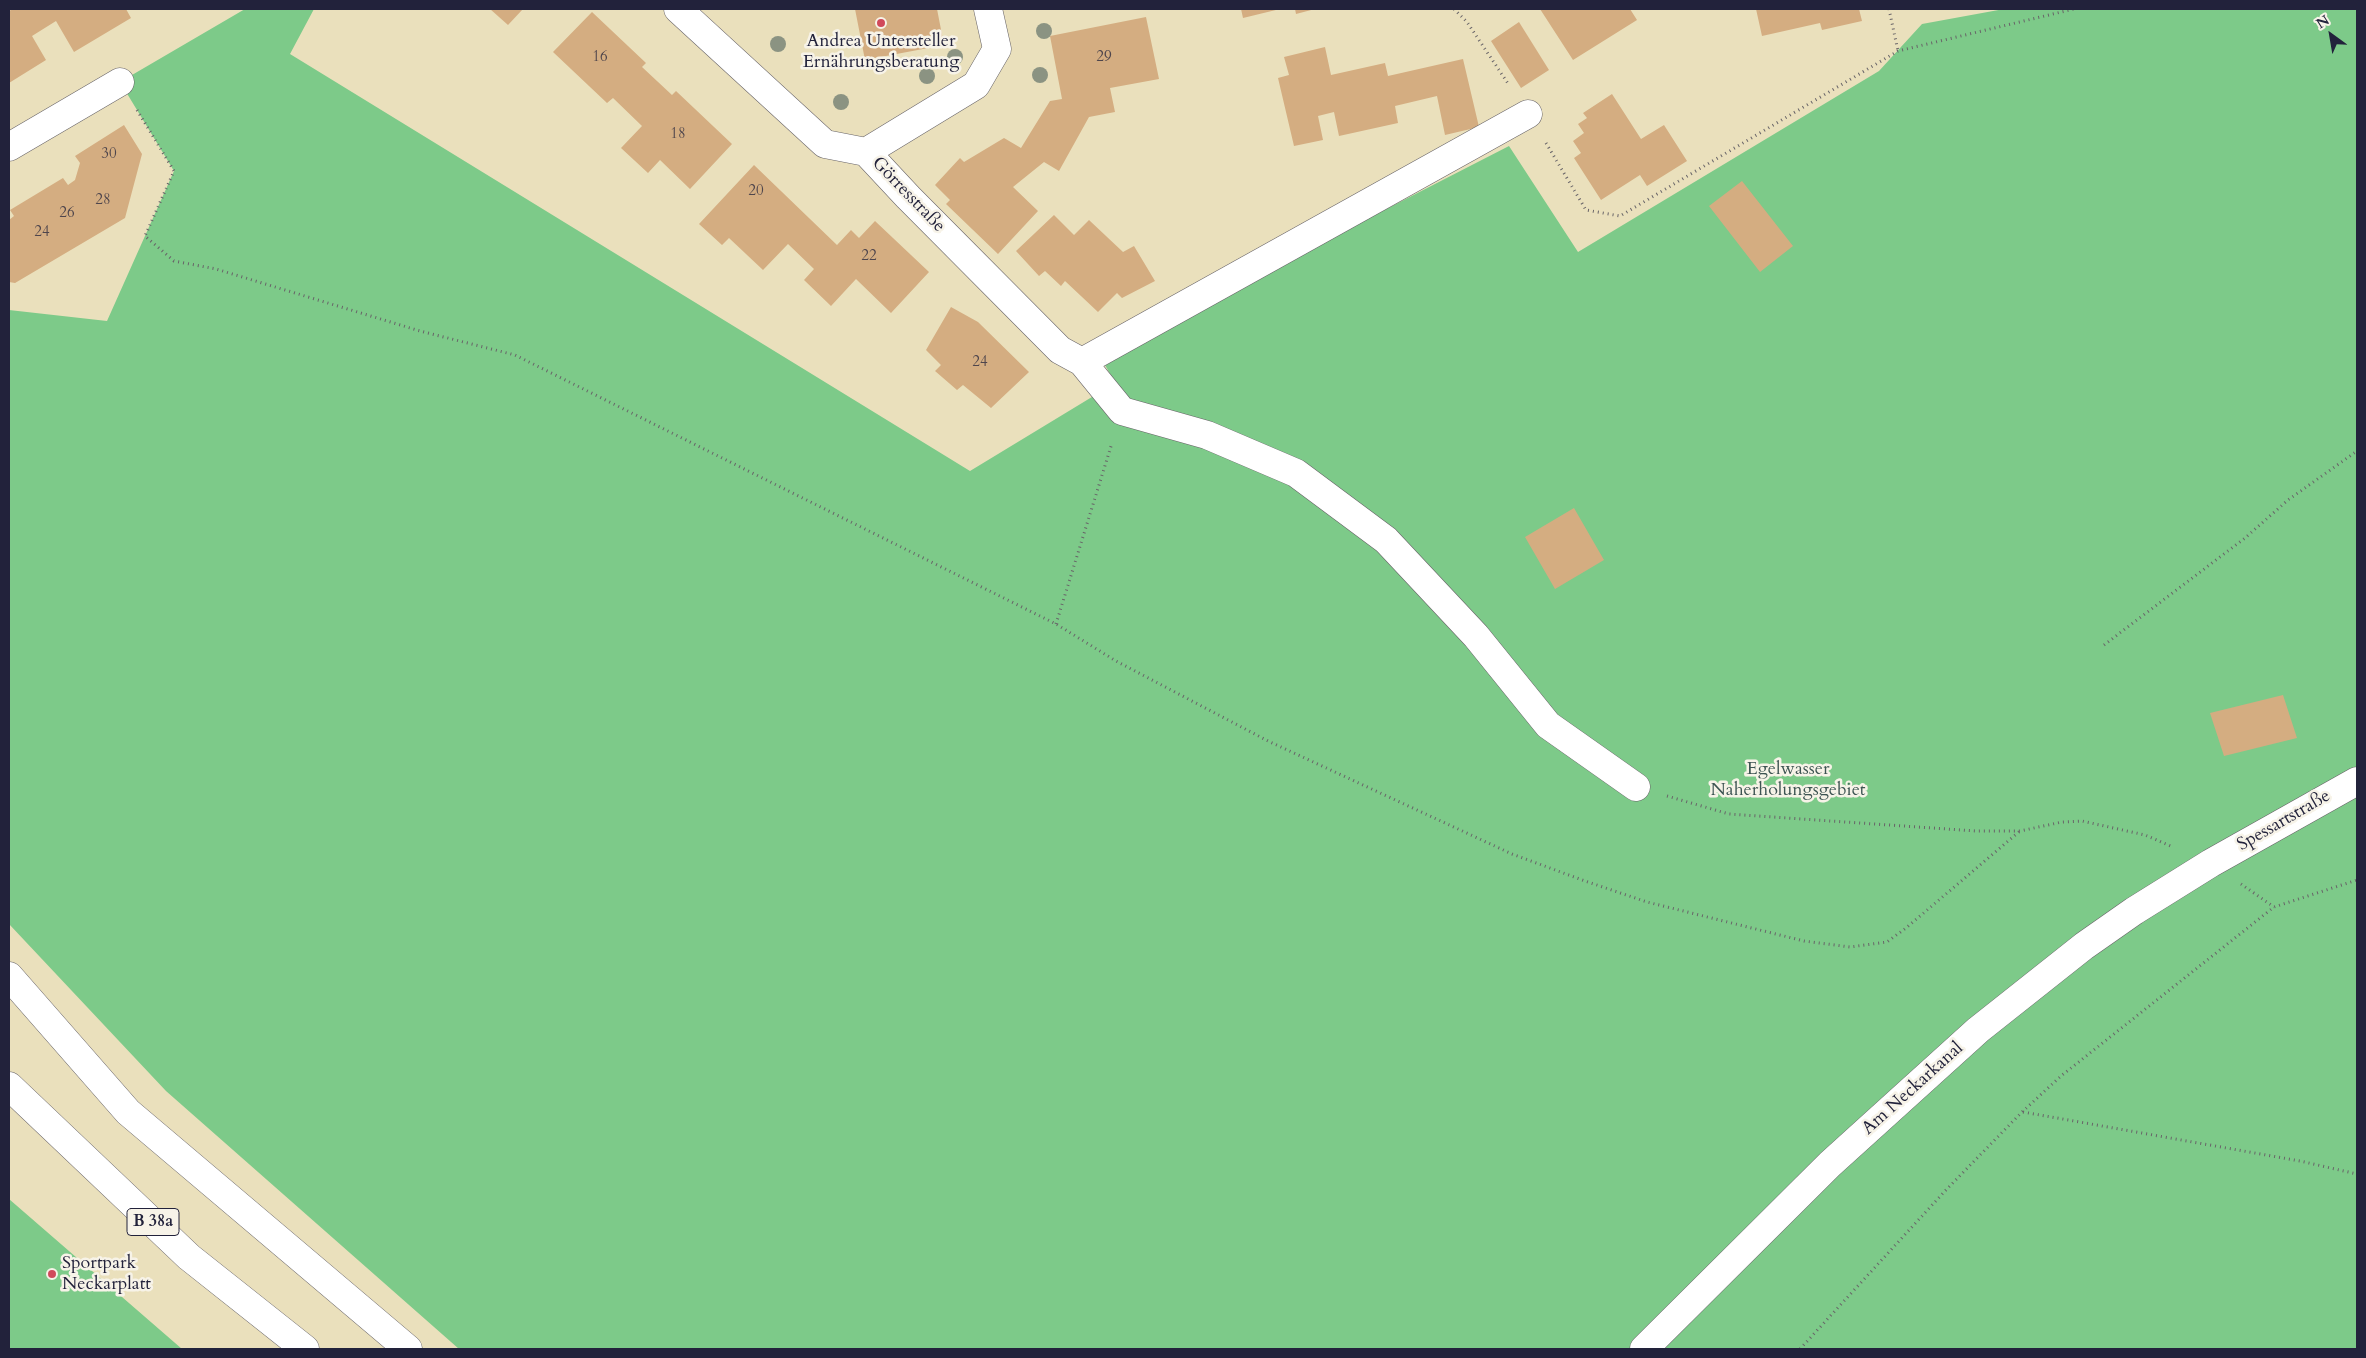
<!DOCTYPE html>
<meta charset="utf-8">
<style>
body{margin:0}
#map{position:relative;width:2366px;height:1358px;overflow:hidden;background:#eae0bc;font-family:Cardo,serif}
canvas{display:block}
.frame{position:absolute;inset:0;border:10px solid #22223b;pointer-events:none}
.north{position:absolute;left:2306px;top:10px;width:50px;height:50px;-webkit-text-stroke:4px #f7f3e8;paint-order:stroke;rotate:328deg;font-size:14px;font-weight:700;line-height:20px;text-align:center;color:#22223b}
.north::after{content:'';display:block;margin:auto;width:18px;height:22px;background:#22223b;clip-path:polygon(50% 0,100% 100%,50% 72%,0 100%)}
</style>
<div id="map">
<canvas width="2366" height="1358"></canvas>
<div class="frame"></div>
<div class="north">N</div>
</div>
<script>
const c = document.querySelector('canvas').getContext('2d');
c.lineJoin = 'round';
function paint(path, color) { c.fillStyle = color; c.fill(path, 'evenodd'); }
function stroke(path, color, width, dash) { c.strokeStyle = color; c.lineWidth = width; c.lineCap = dash ? 'butt' : 'round'; c.setLineDash(dash || []); c.stroke(path); }
function drawText(font, color, halo, rows, align = 'center') {
  c.font = font + ' Cardo,serif'; c.lineWidth = 5; c.setLineDash([]); c.textBaseline = 'middle'; c.strokeStyle = halo; c.fillStyle = color; for (const [text, x, y, turn = 0] of rows) {
    c.save(); c.translate(x, y); c.rotate((+turn || 0) * Math.PI / 180); c.textAlign = isNaN(turn) ? turn : align; if (halo) c.strokeText(text, 0, 0); c.fillText(text, 0, 0); c.restore();
  }
}
paint(new Path2D(`
 M 245,9 L 314,9 L 290,54 L 970,471 L 1115,383 L 1100,356 L 1509,146 L 1578,252 L 1879,71 L 1922,24 L 2004,9 L 2357,9 L 2357,1349 L 459,1349 L 166,1091 L 9,924 L 9,310 L 107,321 L 174,171 L 120,82 Z
 M 9,1199 L 182,1349 L 9,1349 Z`), '#7dca89');
paint(new Path2D(`
 M 13,9 L 126,9 L 131,18 L 74,52 L 56,21 L 32,36 L 46,60 L 9,83 L 9,11 Z
 M 490,9 L 523,9 L 508,25 Z
 M 855,9 L 937,9 L 944,45 L 865,60 Z
 M 1241,9 L 1280,9 L 1243,18 Z
 M 1295,9 L 1315,9 L 1296,14 Z
 M 1540,9 L 1630,9 L 1637,20 L 1573,60 Z
 M 1756,9 L 1859,9 L 1862,21 L 1822,30 L 1820,23 L 1762,36 Z
 M 592,12 L 646,63 L 642,67 L 672,95 L 676,91 L 732,144 L 690,189 L 660,160 L 648,173 L 621,148 L 642,126 L 613,98 L 607,103 L 553,52 Z
 M 1146,17 L 1159,79 L 1110,88 L 1115,112 L 1089,117 L 1059,171 L 1044,162 L 1013,187 L 1038,211 L 998,254 L 946,204 L 950,200 L 935,185 L 960,158 L 964,162 L 1004,138 L 1021,148 L 1050,101 L 1062,99 L 1050,36 Z
 M 1519,22 L 1549,70 L 1521,88 L 1491,41 Z
 M 1325,47 L 1331,75 L 1385,63 L 1388,76 L 1463,59 L 1479,127 L 1445,135 L 1437,96 L 1395,106 L 1398,123 L 1339,136 L 1334,112 L 1318,116 L 1323,140 L 1294,146 L 1278,78 L 1289,75 L 1284,57 Z
 M 1612,94 L 1641,139 L 1664,125 L 1687,161 L 1647,186 L 1640,175 L 1601,200 L 1574,158 L 1581,153 L 1573,141 L 1584,133 L 1578,124 L 1587,118 L 1583,113 Z
 M 124,125 L 142,154 L 125,218 L 15,283 L 9,282 L 9,220 L 14,216 L 10,210 L 63,178 L 68,185 L 75,180 L 80,163 L 75,156 Z
 M 754,165 L 837,245 L 851,230 L 859,238 L 875,221 L 929,272 L 891,313 L 856,279 L 831,306 L 804,280 L 814,269 L 788,244 L 763,270 L 729,238 L 722,245 L 699,224 Z
 M 1742,181 L 1793,246 L 1760,272 L 1709,206 Z
 M 1054,215 L 1074,235 L 1089,220 L 1123,252 L 1134,246 L 1155,281 L 1122,298 L 1117,293 L 1098,312 L 1065,281 L 1061,286 L 1045,271 L 1039,276 L 1016,251 Z
 M 951,307 L 978,322 L 1029,372 L 991,408 L 963,385 L 957,390 L 935,371 L 941,365 L 926,350 Z
 M 1574,508 L 1604,560 L 1555,589 L 1525,537 Z
 M 2283,695 L 2297,738 L 2224,756 L 2210,713 Z`), '#d4ad81');
const minor = new Path2D(`
 M 678,9 L 825,144 L 866,152 L 908,197 L 1060,350 L 1082,362 L 1122,411 L 1207,435 L 1296,473 L 1386,540 L 1476,636 L 1548,725 L 1636,787
 M 9,147 L 120,82
 M 866,152 L 976,85 L 997,49 L 988,9
 M 1082,362 L 1528,114
 M 1644,1349 L 1830,1164 L 1978,1030 L 2084,946 L 2134,911 L 2211,863 L 2357,781`);
const highway = new Path2D(`
 M 9,976 L 128,1112 L 408,1349
 M 9,1086 L 189,1257 L 305,1349`);
stroke(minor, '#686468', 29);
stroke(highway, '#686468', 29);
stroke(new Path2D(`
 M 1454,9 L 1467,22 L 1509,85
 M 1889,9 L 1898,51
 M 137,110 L 174,171 L 145,236 L 174,261 L 216,269 L 420,331 L 515,355 L 1056,624 L 1116,661 L 1268,741 L 1512,854 L 1585,881 L 1647,902 L 1804,941 L 1850,947 L 1887,942 L 1906,928 L 2020,831
 M 1546,143 L 1586,210 L 1620,216 L 1898,51 L 2074,9
 M 1056,624 L 1112,443
 M 2104,645 L 2245,538 L 2288,500 L 2357,451
 M 1667,796 L 1729,814 L 1976,831 L 2020,831 L 2062,822 L 2082,821 L 2145,835 L 2173,847
 M 2241,884 L 2274,907
 M 2023,1112 L 2300,1161 L 2357,1174
 M 1800,1349 L 1945,1191 L 2022,1112 L 2061,1076 L 2274,907 L 2357,880`), '#686468', 3, [1, 4]);
stroke(minor, '#fff', 28);
stroke(highway, '#fff', 28);
c.fillStyle = '#8b9382';
for (const [x, y] of [
 [1044,31],
 [778,44],
 [955,57],
 [1040,75],
 [927,76],
 [841,102]
]) { c.beginPath(); c.arc(x, y, 8, 0, 2 * Math.PI); c.fill(); }
for (const [x, y, r, color] of [
 [881,23,5,"#d1495b"],
 [52,1274,5,"#d1495b"]
]) { const dot = new Path2D(); dot.arc(x, y, r, 0, 2 * Math.PI); c.fillStyle = color; c.fill(dot); stroke(dot, '#f7f3e8', 2); }
drawText('15px', '#4e454c', null, [
 ["16",600,58],
 ["29",1104,58],
 ["18",678,135],
 ["30",109,155],
 ["20",756,192],
 ["28",103,201],
 ["26",67,214],
 ["24",42,233],
 ["22",869,257],
 ["24",980,363]
]);
for (const [x, y, w] of [
 [153,1222,52]
]) { const box = new Path2D(); box.roundRect(x - w / 2, y - 13.5, w, 27, 4); c.fillStyle = '#f7f3e8'; c.fill(box); stroke(box, '#22223b', 1); }
drawText('bold 16px', '#22223b', null, [
 ["B 38a",153,1222]
]);
drawText('18px', '#22223b', '#f7f3e8', [
 ["Andrea Untersteller",881,42],
 ["Ernährungsberatung",881,63],
 ["Sportpark",62,1264,"left"],
 ["Neckarplatt",62,1285,"left"]
]);
drawText('18px', '#22223b', '#f7f3e8', [
 ["Görresstraße",908,195,46],
 ["Spessartstraße",2284,821,-30],
 ["Am Neckarkanal",1913,1089,-42]
]);
drawText('18px', '#3d5452', '#f7f3e8', [
 ["Egelwasser",1788,770],
 ["Naherholungsgebiet",1788,791]
]);
</script>
